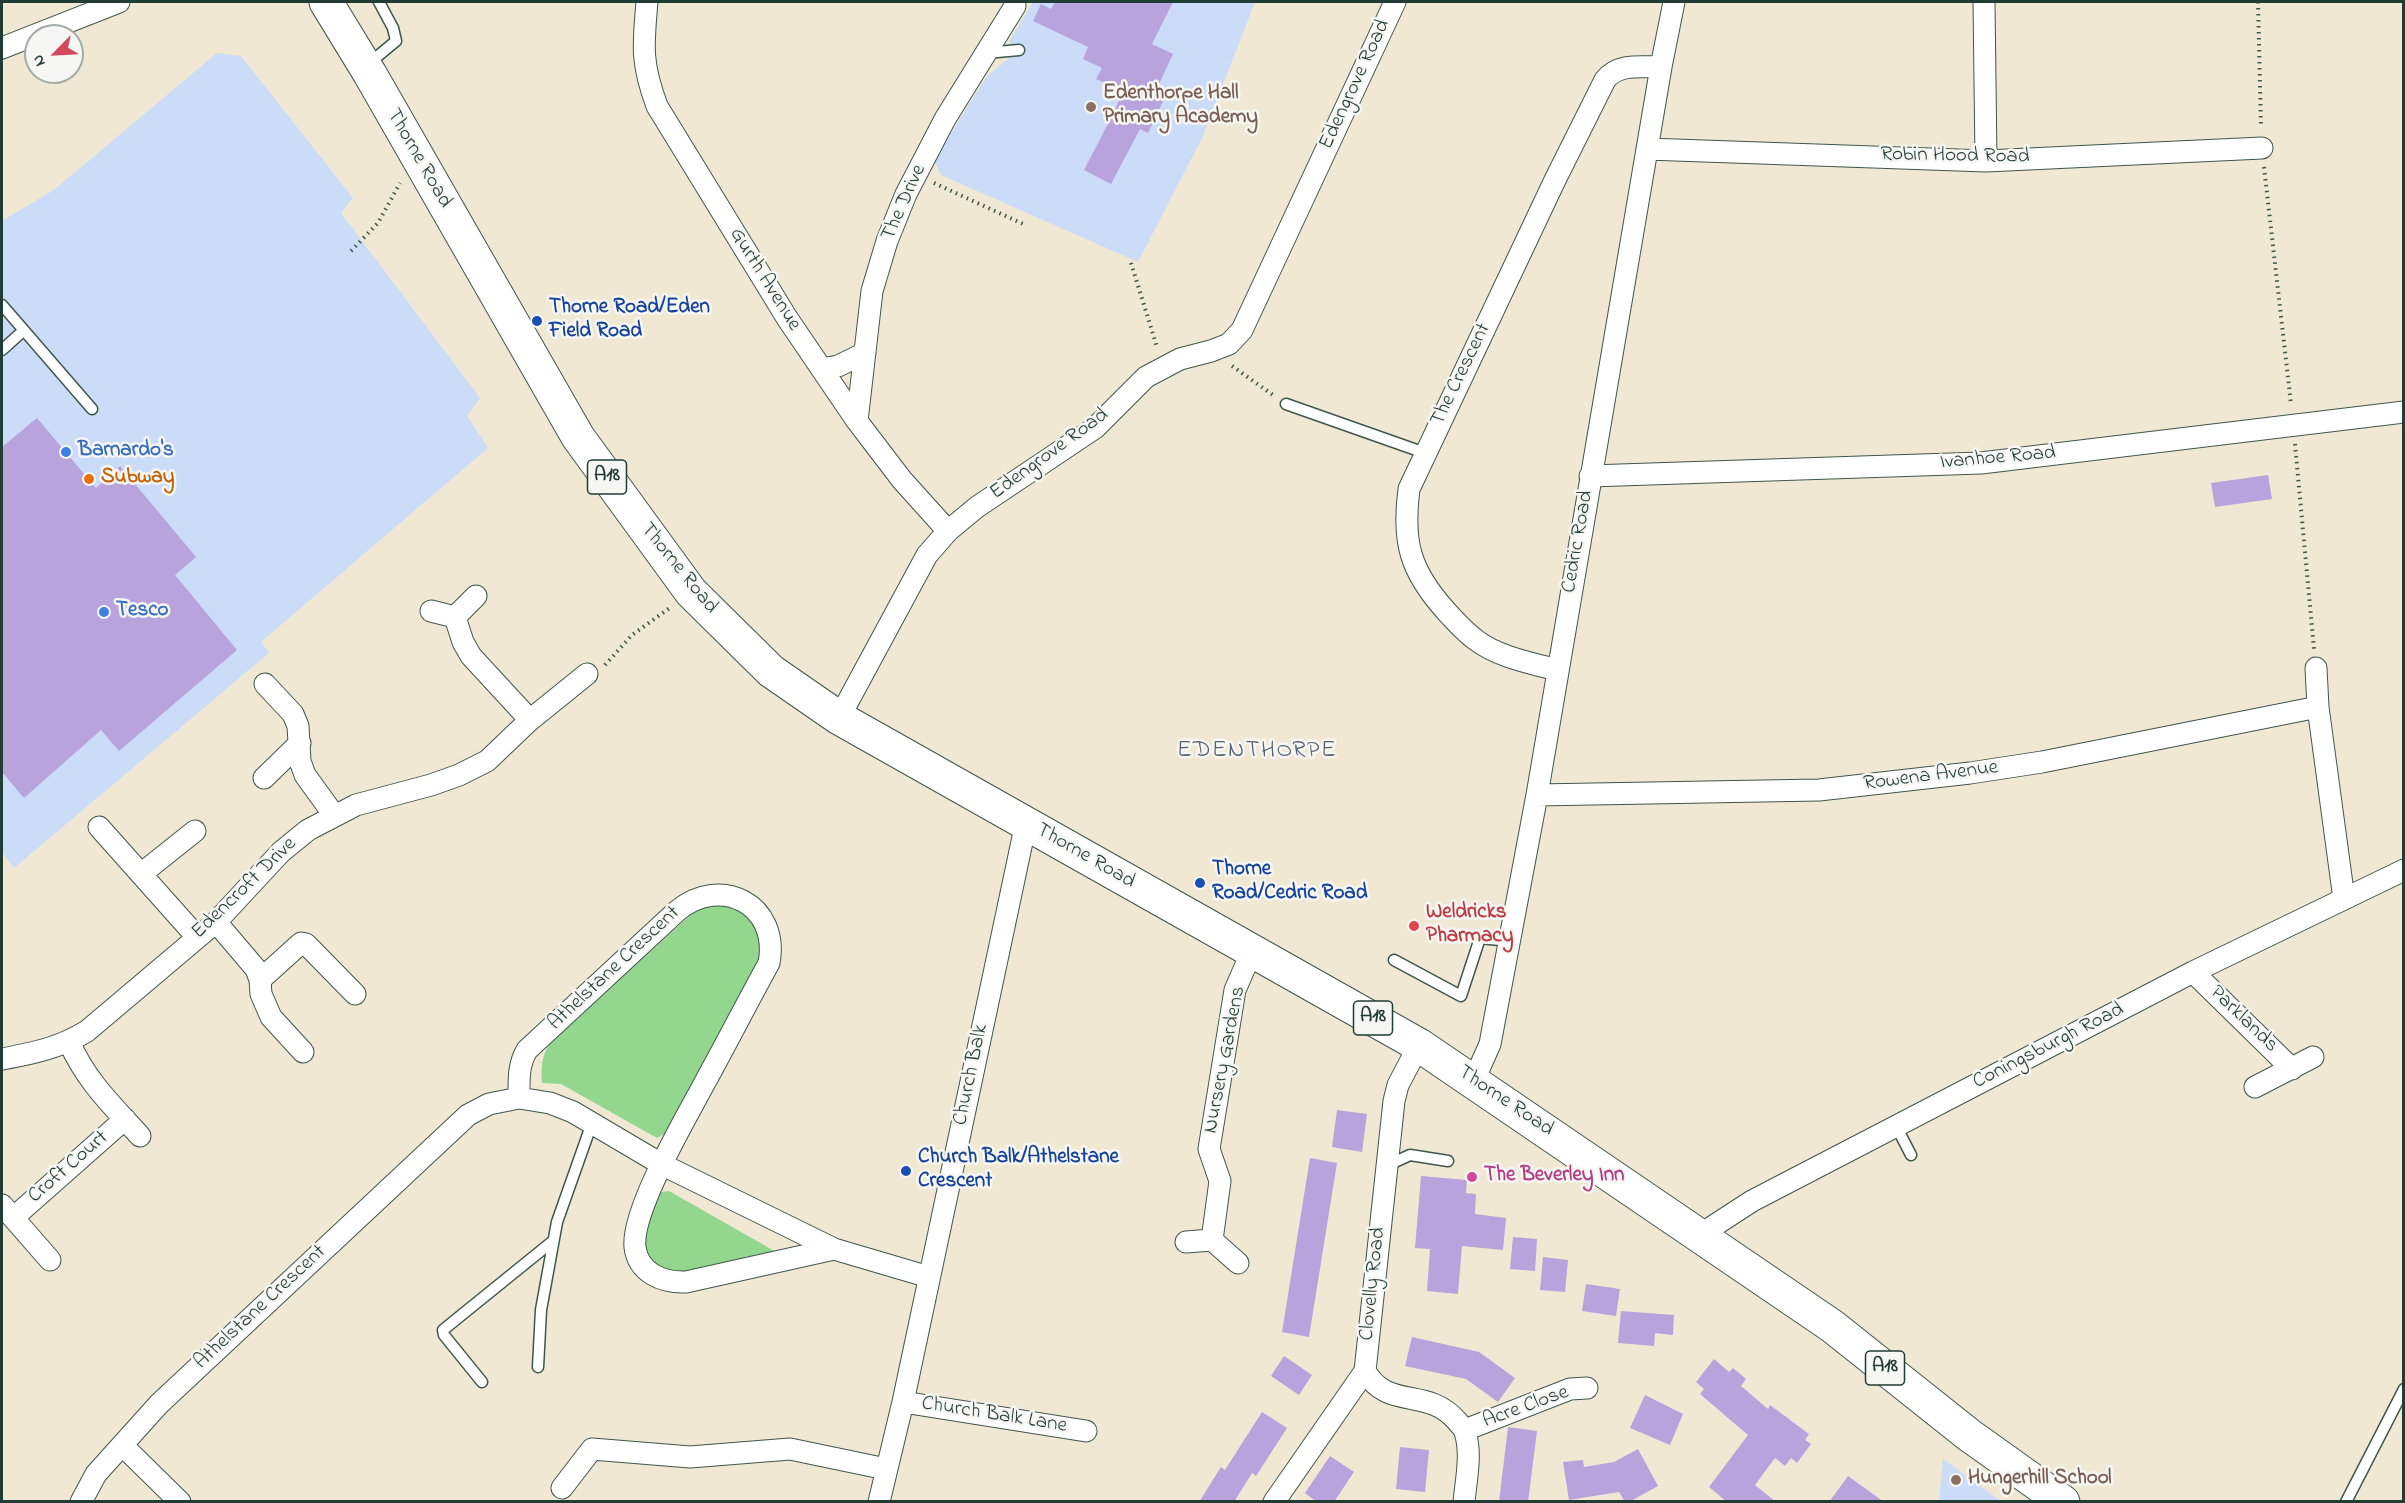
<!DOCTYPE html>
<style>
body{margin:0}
#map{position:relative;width:2405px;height:1503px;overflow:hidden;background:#f0e8d3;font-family:"Indie Flower",sans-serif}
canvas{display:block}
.frame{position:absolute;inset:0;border:3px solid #1f3d34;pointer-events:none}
.north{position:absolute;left:24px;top:24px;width:60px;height:60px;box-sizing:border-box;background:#f6f6f2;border:2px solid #a0aca6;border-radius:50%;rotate:246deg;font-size:16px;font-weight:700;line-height:24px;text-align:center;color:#1f3d34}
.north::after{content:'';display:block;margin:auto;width:21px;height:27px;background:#d1495b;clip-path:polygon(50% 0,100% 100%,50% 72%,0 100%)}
</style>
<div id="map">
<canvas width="2405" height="1503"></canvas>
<div class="frame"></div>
<div class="north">N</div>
</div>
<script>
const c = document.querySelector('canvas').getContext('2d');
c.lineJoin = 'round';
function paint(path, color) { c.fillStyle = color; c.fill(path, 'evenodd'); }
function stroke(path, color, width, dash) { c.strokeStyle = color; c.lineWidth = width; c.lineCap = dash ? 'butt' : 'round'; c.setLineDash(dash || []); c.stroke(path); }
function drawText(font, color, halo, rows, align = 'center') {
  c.font = font + ' "Indie Flower",sans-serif'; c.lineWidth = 5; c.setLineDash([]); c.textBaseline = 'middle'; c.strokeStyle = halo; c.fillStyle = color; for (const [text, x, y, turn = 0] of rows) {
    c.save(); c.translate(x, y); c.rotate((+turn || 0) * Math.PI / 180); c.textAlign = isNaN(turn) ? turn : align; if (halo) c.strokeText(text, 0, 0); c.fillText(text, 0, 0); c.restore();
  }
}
paint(new Path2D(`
 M 1033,2 L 1255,2 L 1202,138 L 1138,262 L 941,175 L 934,160 L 987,76 L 1008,59 L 1009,42 Z
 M 217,53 L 241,56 L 353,198 L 341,213 L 480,398 L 467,416 L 488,448 L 261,642 L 269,653 L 14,868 L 2,852 L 2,221 L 55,189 Z
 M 1943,1459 L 2001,1501 L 1939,1501 Z`), '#cbdcf9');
paint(new Path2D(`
 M 711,905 L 734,906 L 753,920 L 763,956 L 672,1130 L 657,1138 L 561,1084 L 542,1083 C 541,1064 542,1053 554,1038 L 694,912 Z
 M 669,1191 L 778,1253 L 682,1274 L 659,1269 L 644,1251 L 646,1218 L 656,1193 Z`), '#93d78f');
paint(new Path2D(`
 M 1055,2 L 1173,2 L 1152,44 L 1173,54 L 1158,86 L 1168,91 L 1148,133 L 1140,129 L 1111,184 L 1084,170 L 1112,116 L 1123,91 L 1096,79 L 1102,68 L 1083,59 L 1088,47 L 1033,21 L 1041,4 L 1051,9 Z
 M 37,418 L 96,488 L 120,466 L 196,557 L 175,575 L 237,650 L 119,751 L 101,730 L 24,798 L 2,772 L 2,447 Z
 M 2268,475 L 2272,499 L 2215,507 L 2211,483 Z
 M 1337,1110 L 1367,1114 L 1362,1152 L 1332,1147 Z
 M 1310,1158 L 1337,1163 L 1309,1337 L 1282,1332 Z
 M 1421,1176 L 1467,1180 L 1466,1193 L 1476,1194 L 1475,1214 L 1506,1218 L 1503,1250 L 1462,1246 L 1458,1294 L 1427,1291 L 1430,1249 L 1415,1248 Z
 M 1513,1237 L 1537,1239 L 1535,1271 L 1510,1269 Z
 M 1543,1257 L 1568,1260 L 1565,1292 L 1540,1290 Z
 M 1586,1284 L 1620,1289 L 1616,1316 L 1582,1311 Z
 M 1621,1311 L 1674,1315 L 1673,1335 L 1655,1333 L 1654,1346 L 1618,1343 Z
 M 1412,1337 L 1479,1352 L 1515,1378 L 1498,1402 L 1466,1379 L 1405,1366 Z
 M 1284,1356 L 1312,1375 L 1299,1395 L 1271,1376 Z
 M 1714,1359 L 1729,1372 L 1733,1368 L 1746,1379 L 1741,1386 L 1768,1409 L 1770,1405 L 1809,1434 L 1805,1440 L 1811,1444 L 1797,1463 L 1791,1458 L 1785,1466 L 1775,1458 L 1755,1485 L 1776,1502 L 1727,1502 L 1709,1487 L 1748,1435 L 1700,1394 L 1704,1389 L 1696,1382 Z
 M 1645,1395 L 1683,1414 L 1670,1445 L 1630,1428 Z
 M 1262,1412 L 1287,1428 L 1256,1476 L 1252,1473 L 1234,1502 L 1199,1502 L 1221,1467 L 1225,1470 Z
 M 1508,1427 L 1537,1431 L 1528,1502 L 1499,1502 Z
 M 1400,1447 L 1429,1450 L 1425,1492 L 1396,1489 Z
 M 1638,1449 L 1658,1486 L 1629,1502 L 1625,1502 L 1619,1492 L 1569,1500 L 1563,1462 L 1583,1460 L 1584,1467 L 1614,1462 Z
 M 1330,1456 L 1354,1472 L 1334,1502 L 1317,1502 L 1305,1493 Z
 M 1848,1476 L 1884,1502 L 1829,1502 Z`), '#b8a3dc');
const lane = new Path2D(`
 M 986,53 L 1019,50
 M 367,65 L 396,41 L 393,28 L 379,2
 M 2,305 L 92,409
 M 2,350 L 23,331
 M 1286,404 L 1425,453
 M 1394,960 L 1461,996 L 1480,938 L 1510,941
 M 1896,1126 L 1911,1155
 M 1386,1166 L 1410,1155 L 1448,1161
 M 538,1367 L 541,1310 L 557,1222 L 592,1123
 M 482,1382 L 444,1335 L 443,1330 L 553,1241
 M 2346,1502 L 2404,1389`);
const street = new Path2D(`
 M 647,2 C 643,46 641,63 657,106 L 787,318 L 857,421 L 902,480 L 948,531
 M 1984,2 L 1986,161
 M 2,48 L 119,2
 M 1647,149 L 1986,161 L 2262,148
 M 822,369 L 838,366 L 865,353
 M 857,421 L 872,291 L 887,241 L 906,194 L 945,119 L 1015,6
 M 1590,476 L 1981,463 L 2404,412
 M 431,611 L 455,617 L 476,596
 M 455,617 L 463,642 L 471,656 L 530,720
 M 2316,668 L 2318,707 L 2344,899
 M 1557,670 C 1531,663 1498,657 1476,640 C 1465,632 1455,621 1446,611 C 1410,571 1402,542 1409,489 L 1555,180 L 1605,80 C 1618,63 1641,67 1661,67
 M 265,684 L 293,714 L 298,726 L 300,761 L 305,775 L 334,815
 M 839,718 L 927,555 L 948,531 L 977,507 L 1095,428 L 1146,377 L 1180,359 L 1211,351 L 1229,344 L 1242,330 L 1395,2
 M 264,778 L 300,743
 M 1537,795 L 1819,790 L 1970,773 L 2042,762 L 2318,707
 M 99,827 L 197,937
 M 141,874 L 195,831
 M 216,922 L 256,969 L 260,980 L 261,994 L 271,1017 L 303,1052
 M 2193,972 L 2292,1069
 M 260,980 L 301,943 L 306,944 L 355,994
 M 69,1042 C 87,1082 111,1104 140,1136
 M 2,1059 C 33,1053 60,1048 87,1031 L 216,922 L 281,852 L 308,830 L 356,805 L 431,785 L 459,775 L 487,761 L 530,720 L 587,674
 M 1474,1080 L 1490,1044 L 1537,795 L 1661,67 L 1674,2
 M 2255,1087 L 2313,1057
 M 519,1098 C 519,1080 518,1065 527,1050 L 677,911 C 721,874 780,905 769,963 C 747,1003 726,1044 704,1084 C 686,1118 631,1211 635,1247 C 638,1273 663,1283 686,1282 L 834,1249
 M 2,1205 L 50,1260
 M 13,1218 L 125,1119
 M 1704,1238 L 1712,1227 L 1752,1201 L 2193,972 L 2404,870
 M 1212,1240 L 1220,1181 L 1209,1149 L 1235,990 L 1252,951
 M 1186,1242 L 1212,1240 L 1238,1263
 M 1365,1371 C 1388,1411 1427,1386 1457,1421 C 1460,1425 1464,1428 1465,1432 C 1472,1454 1466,1480 1464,1502
 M 903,1402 L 1086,1431
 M 1465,1430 L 1570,1389 L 1587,1388
 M 122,1445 L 180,1502
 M 562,1488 L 592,1449 L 690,1457 L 790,1449 L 886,1469
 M 81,1502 L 96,1474 L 159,1404 L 468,1115 L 489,1104 L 519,1098 L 550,1103 L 573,1112 L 661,1164 L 834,1249 L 929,1277
 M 879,1502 L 903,1402 L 1026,823
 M 1274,1502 L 1365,1371 L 1394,1101 L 1398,1085 L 1419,1045`);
const primary = new Path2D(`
 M 326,2 L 370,74 L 578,437 L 691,592 L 771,671 L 839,718 L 1419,1045 L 1832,1326 L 1969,1435 L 2063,1502`);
stroke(lane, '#3e574c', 13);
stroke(street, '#3e574c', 23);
stroke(primary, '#3e574c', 35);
stroke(new Path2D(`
 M 2258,2 L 2261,127
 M 2264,167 L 2291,404
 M 934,183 L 1023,224
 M 351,251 L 378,223 L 400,183
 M 1131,263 L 1157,347
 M 1232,366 L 1273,395
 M 2295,444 L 2314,649
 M 605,665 L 632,635 L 671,607`), '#3e574c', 4, [1.5, 4.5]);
stroke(lane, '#fff', 10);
stroke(street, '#fff', 21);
stroke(primary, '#fff', 33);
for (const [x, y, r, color] of [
 [1091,107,6,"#8d6e63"],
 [537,321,6,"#1a4fb4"],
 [66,452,6,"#3f7fe0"],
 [89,479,6,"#e8710a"],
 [104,612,6,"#3f7fe0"],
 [1200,883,6,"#1a4fb4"],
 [1414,926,6,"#e0444e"],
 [906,1171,6,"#1a4fb4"],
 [1472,1177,6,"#d1479c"],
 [1956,1480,6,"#8d6e63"]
]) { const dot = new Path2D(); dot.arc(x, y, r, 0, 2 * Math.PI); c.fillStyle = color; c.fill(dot); stroke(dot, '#f6f6f2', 2); }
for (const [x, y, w] of [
 [607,477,39],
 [1373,1018,39],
 [1885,1368,39]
]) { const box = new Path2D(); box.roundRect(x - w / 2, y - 17, w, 34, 4.5); c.fillStyle = '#f6f6f2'; c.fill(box); stroke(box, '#1f3d34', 1.5); }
drawText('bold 20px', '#1f3d34', null, [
 ["A18",607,477],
 ["A18",1373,1018],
 ["A18",1885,1368]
]);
drawText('21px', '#1f3d34', '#f6f6f2', [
 ["Edengrove Road",1356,85,-65],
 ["Robin Hood Road",1955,157,1],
 ["Thorne Road",418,159,60],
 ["The Drive",905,203,-66],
 ["Gurth Avenue",764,280,58],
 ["The Crescent",1462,375,-64],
 ["Edengrove Road",1050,455,-36],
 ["Ivanhoe Road",1998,459,-5],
 ["Cedric Road",1579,542,-80],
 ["Thorne Road",678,569,51],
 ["Rowena Avenue",1931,777,-7],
 ["Thorne Road",1085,857,30],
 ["Edencroft Drive",245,889,-44],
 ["Athelstane Crescent",615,969,-43],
 ["Parklands",2243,1020,44],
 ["Coningsburgh Road",2049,1047,-27],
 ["Nursery Gardens",1226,1060,-79],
 ["Church Balk",972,1075,-78],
 ["Thorne Road",1505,1102,34],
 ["Croft Court",69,1168,-41],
 ["Clovelly Road",1374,1284,-84],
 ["Athelstane Crescent",261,1308,-43],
 ["Acre Close",1526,1408,-20],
 ["Church Balk Lane",994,1416,9]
]);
drawText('bold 21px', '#785e54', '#f6f6f2', [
 ["Edenthorpe Hall",1103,95],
 ["Primary Academy",1103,119],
 ["Hungerhill School",1968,1480]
], 'left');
drawText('bold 21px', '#164399', '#f6f6f2', [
 ["Thorne Road/Eden",549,309],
 ["Field Road",549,333],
 ["Thorne",1212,871],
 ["Road/Cedric Road",1212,895],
 ["Church Balk/Athelstane",918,1159],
 ["Crescent",918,1183]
], 'left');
drawText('bold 21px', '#366cbe', '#f6f6f2', [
 ["Barnardo's",78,452],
 ["Tesco",116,612]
], 'left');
drawText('bold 21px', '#c56008', '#f6f6f2', [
 ["Subway",101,479]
], 'left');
drawText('bold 21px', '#be3a42', '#f6f6f2', [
 ["Weldricks",1426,914],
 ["Pharmacy",1426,938]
], 'left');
drawText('bold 21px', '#b23c85', '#f6f6f2', [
 ["The Beverley Inn",1484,1177]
], 'left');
c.letterSpacing = '1.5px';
drawText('24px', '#55616f', '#f6f6f2', [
 ["EDENTHORPE",1257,752]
]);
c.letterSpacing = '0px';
</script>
